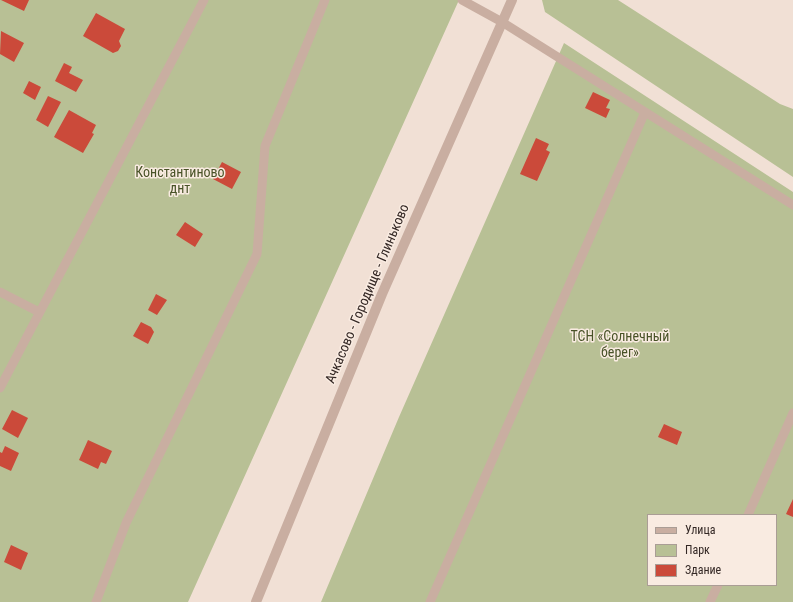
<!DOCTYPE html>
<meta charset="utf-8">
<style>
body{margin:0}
#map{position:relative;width:793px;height:602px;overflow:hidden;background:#f1e0d5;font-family:"Roboto Condensed",sans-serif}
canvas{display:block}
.legend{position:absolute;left:647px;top:514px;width:130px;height:72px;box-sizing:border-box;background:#f9ebe1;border:1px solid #aa9d95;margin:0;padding:5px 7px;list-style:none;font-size:12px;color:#332724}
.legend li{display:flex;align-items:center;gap:8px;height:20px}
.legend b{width:20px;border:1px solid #aa9d95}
</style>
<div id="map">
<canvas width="793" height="602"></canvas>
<ul class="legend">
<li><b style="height:5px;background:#c9aea1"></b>Улица</li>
<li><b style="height:11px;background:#b8c095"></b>Парк</li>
<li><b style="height:11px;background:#cb4a3a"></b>Здание</li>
</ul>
</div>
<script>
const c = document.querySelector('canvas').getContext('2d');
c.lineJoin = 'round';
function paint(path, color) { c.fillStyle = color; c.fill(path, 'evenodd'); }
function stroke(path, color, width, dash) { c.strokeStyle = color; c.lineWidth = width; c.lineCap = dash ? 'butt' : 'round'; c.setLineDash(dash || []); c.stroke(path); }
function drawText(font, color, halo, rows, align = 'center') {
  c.font = font + ' "Roboto Condensed",sans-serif'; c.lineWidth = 3; c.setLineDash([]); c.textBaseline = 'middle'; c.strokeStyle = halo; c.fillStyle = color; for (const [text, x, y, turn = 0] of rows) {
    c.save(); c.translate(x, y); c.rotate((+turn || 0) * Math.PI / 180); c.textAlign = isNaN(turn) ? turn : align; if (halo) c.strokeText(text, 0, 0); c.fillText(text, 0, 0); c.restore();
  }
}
paint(new Path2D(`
 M 0,0 L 459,0 L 188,602 L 0,602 Z
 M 542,0 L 618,0 L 780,104 L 793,109 L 793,177 L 545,12 Z
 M 564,43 L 793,192 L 793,602 L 321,602 L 399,417 ZM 648,515 L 776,515 L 776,585 L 648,585 Z`), '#b8c095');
paint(new Path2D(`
 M 1,0 L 29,0 L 24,11 Z
 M 96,13 L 125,29 L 119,41 L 121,46 L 118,51 L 113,53 L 83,36 Z
 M 1,31 L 24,43 L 14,62 L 0,54 Z
 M 64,63 L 72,67 L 69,73 L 83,80 L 76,92 L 55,81 Z
 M 29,81 L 41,87 L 35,100 L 23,93 Z
 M 593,92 L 610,100 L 606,108 L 610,109 L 606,118 L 585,108 Z
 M 48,96 L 61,102 L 48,127 L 36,120 Z
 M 69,110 L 96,125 L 92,133 L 94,134 L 83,153 L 54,137 Z
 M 536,138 L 549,144 L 546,150 L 550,152 L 537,181 L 520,174 Z
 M 222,162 L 241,172 L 232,189 L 213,179 Z
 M 185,222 L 203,234 L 195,247 L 176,235 Z
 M 156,294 L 167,300 L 157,315 L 148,310 Z
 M 141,322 L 151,327 L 154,332 L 148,344 L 133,336 Z
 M 12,410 L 28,418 L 18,438 L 2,429 Z
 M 664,424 L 682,432 L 677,445 L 658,437 Z
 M 88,440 L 112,451 L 106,464 L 101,462 L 98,469 L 79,460 Z
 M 5,446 L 19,453 L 11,471 L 0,466 L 0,452 L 2,453 Z
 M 793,499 L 793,517 L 786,514 Z
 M 11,545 L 28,553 L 21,570 L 4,562 Z`), '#cb4a3a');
stroke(new Path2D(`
 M 462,0 L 502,22 L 793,205
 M 0,292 L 39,312
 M 0,388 L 204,0
 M 748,515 L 793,413
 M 96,602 L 126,523 L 257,254 L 265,146 L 325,0
 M 430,602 L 645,112
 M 710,602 L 718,585`), '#c9aea1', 9);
stroke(new Path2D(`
 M 256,602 L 382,294 L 512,0`), '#c9aea1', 10);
drawText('14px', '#485227', '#f9ebe1', [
 ["Константиново",180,173],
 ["днт",180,189],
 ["ТСН «Солнечный",620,337],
 ["берег»",620,353]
]);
drawText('14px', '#332724', '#f9ebe1', [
 ["Ачкасово - Городище - Глиньково",368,294,-67]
]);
</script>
